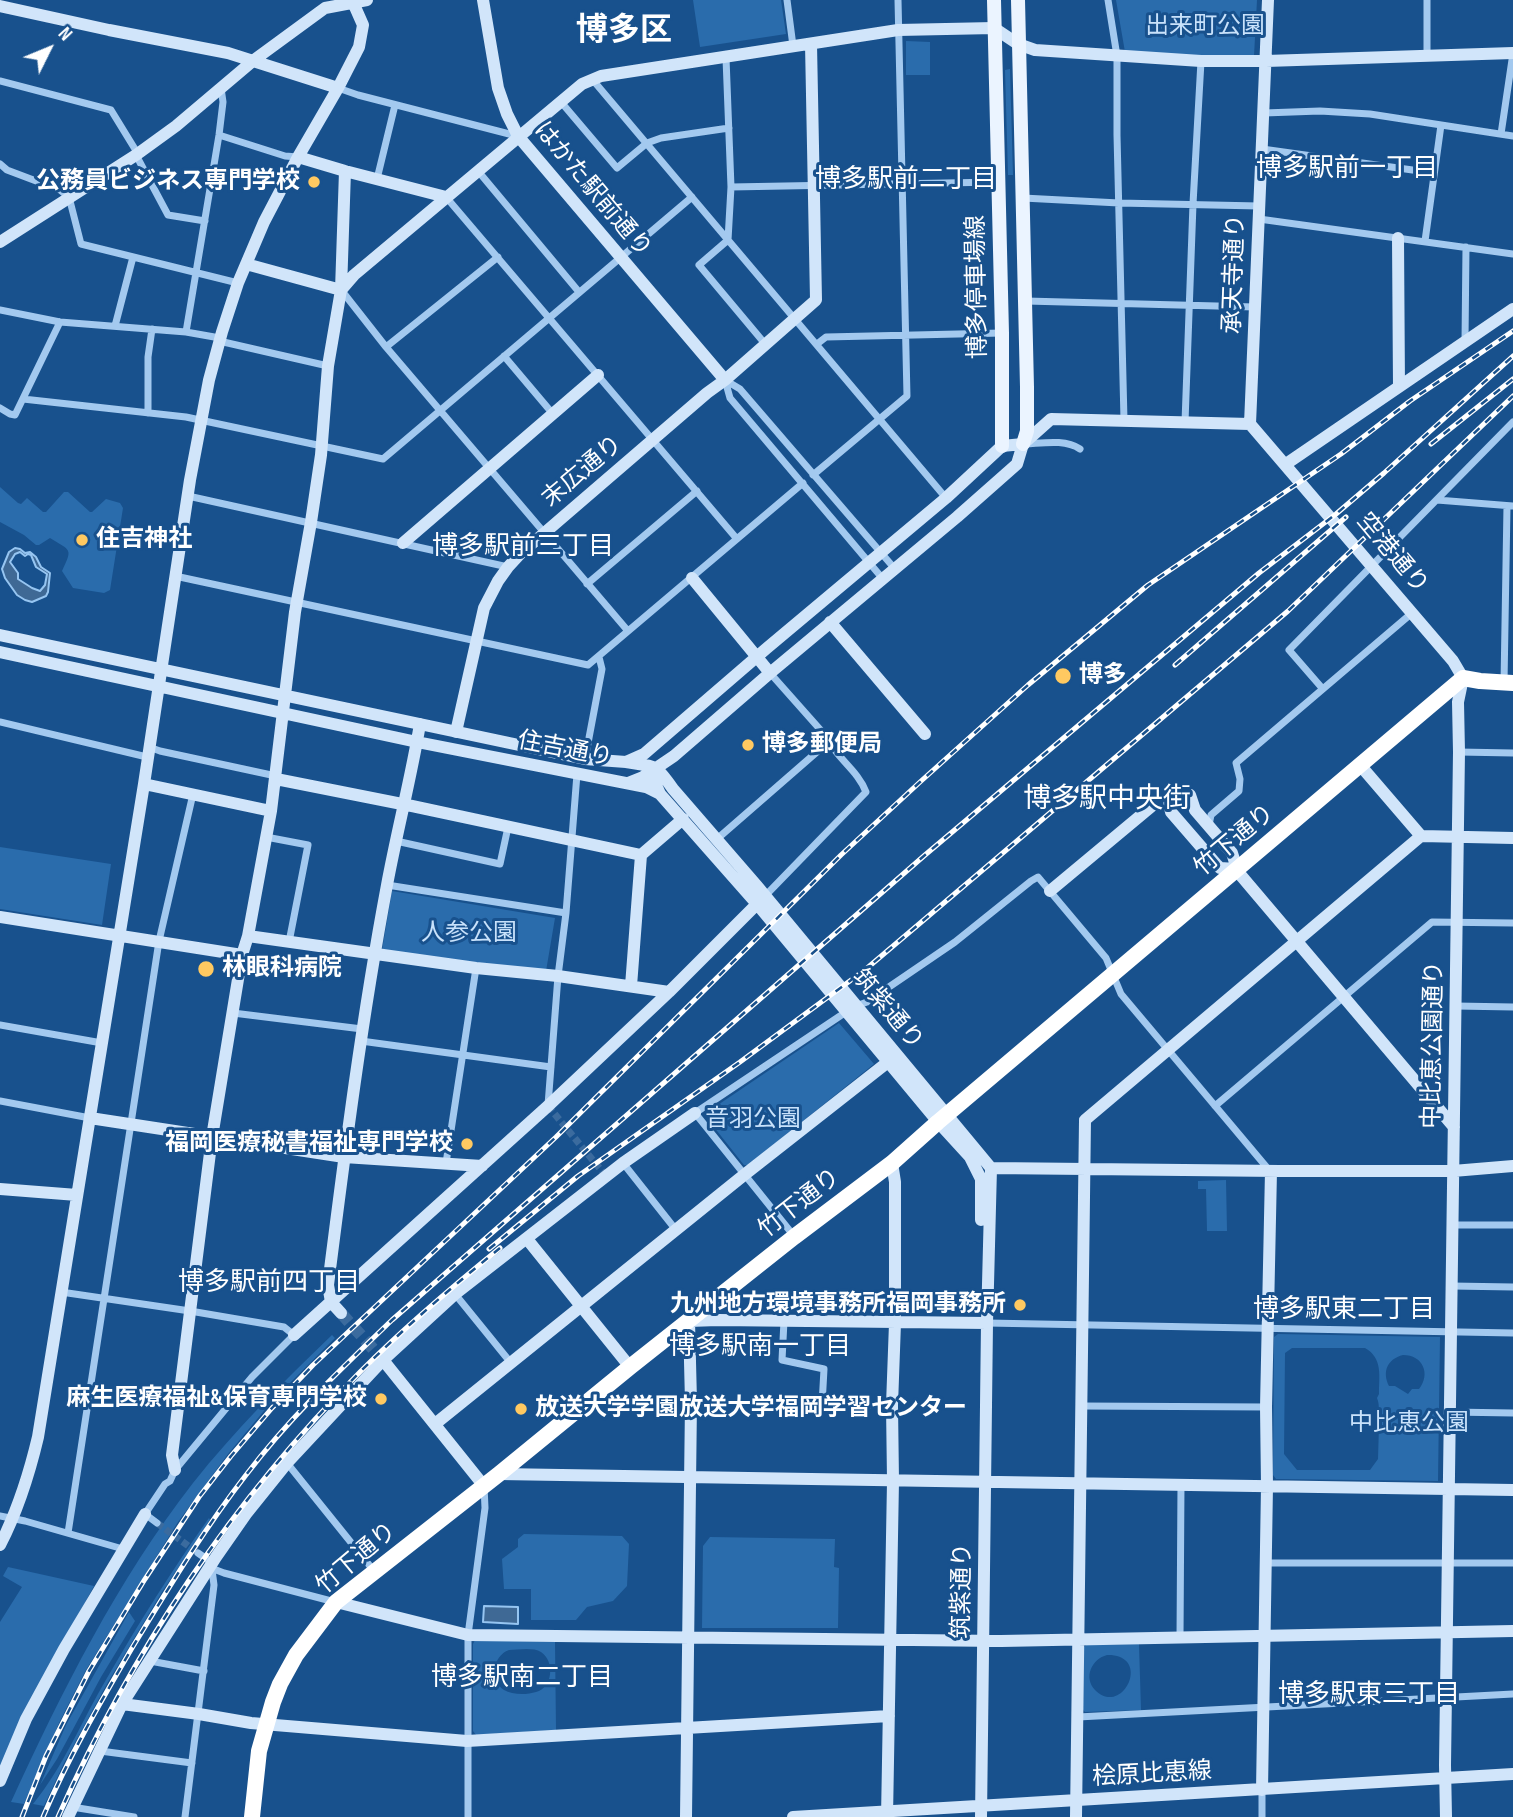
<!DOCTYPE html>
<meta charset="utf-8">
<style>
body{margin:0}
#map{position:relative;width:1513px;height:1817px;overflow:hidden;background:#18518d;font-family:"Sofia Sans Condensed",sans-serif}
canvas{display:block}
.north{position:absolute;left:14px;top:14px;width:70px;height:70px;-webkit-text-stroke:5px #18518d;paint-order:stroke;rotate:47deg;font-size:19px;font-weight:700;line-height:28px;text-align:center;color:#fff}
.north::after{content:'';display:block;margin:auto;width:24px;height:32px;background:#fff;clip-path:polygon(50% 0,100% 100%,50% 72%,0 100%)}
</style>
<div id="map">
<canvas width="1513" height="1817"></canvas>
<div class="north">N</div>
</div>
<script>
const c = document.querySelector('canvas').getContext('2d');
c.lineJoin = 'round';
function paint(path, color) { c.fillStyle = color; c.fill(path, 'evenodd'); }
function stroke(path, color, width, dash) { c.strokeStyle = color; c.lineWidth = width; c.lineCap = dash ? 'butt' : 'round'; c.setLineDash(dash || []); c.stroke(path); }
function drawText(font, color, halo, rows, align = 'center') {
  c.font = font + ' "Sofia Sans Condensed","Noto Sans JP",sans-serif'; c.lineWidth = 6; c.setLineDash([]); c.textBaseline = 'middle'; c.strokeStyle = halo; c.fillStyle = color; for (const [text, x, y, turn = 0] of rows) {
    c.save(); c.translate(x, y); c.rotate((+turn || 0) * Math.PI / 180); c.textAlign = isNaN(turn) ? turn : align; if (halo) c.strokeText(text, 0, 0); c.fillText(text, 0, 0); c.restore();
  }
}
paint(new Path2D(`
 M 693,0 L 781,0 L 786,34 L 700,47 Z
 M 1116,0 L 1257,0 L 1254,56 L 1199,56 L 1125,52 Z
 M 906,41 L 930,42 L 930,75 L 906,75 Z
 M 1010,69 L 1013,175 L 1008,175 L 1005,70 Z
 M 0,487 L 18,503 L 21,504 L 27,498 L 43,512 L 46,512 L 64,492 L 68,492 L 90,512 L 92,512 L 106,499 L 120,503 L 123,508 L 110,590 L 104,593 L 73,588 L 62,571 C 73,548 71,551 50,538 L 39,545 L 36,545 L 24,535 L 0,522 Z
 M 0,847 L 111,864 L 102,925 L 0,909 Z
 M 392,891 L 555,918 L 545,977 L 382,950 Z
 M 839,1023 L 874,1064 L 748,1165 L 744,1165 L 706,1117 L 706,1113 Z
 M 1226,1180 L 1227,1231 L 1207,1231 L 1206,1189 L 1198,1189 L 1198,1181 Z
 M 1278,1334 L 1440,1337 L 1438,1481 L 1276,1479 L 1273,1475 L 1274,1337 ZM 1292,1348 L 1365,1348 C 1383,1358 1379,1376 1379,1394 L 1377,1398 C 1380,1405 1379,1414 1376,1421 L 1379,1425 L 1378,1459 L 1370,1470 L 1297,1470 L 1284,1454 L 1285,1353 ZM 1403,1355 C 1423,1355 1431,1374 1419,1389 L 1412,1389 L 1408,1394 L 1395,1386 L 1389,1386 C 1382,1372 1387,1359 1403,1355 Z
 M 332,1335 L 335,1338 L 273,1400 L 228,1454 L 178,1522 L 86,1670 L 60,1721 L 24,1804 L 11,1802 C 62,1691 117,1581 193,1483 C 235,1430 283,1382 332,1335 Z
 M 209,1518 L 210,1520 L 162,1592 L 108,1682 L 64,1763 L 44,1806 L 33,1804 C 64,1766 82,1720 107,1678 C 138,1624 172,1570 209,1518 Z
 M 524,1534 L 622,1536 L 629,1544 L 627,1586 L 613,1601 L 587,1607 L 576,1620 L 531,1620 L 531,1589 L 504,1589 L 502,1559 L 518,1547 L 518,1539 Z
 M 710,1537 L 835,1539 L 834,1567 L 839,1568 L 838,1628 L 702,1628 L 703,1546 Z
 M 8,1567 L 94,1586 L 41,1683 L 0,1772 L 0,1622 L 22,1587 L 3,1576 Z
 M 129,1612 L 135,1621 L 101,1677 L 57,1759 L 40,1785 L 66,1725 Z
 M 475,1640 L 555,1642 L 556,1730 L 476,1735 L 473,1731 L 473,1644 ZM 509,1650 C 517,1650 533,1647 541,1652 C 555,1661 553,1688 536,1692 C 527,1695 512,1695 504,1690 C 490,1681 492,1656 509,1650 Z
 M 1139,1644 L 1141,1710 L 1085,1712 L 1083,1710 L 1084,1647 L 1086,1645 ZM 1107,1655 C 1153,1654 1123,1718 1095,1690 C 1083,1677 1092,1659 1107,1655 Z`), '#2a6cac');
const water = new Path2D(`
 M 15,548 L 20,549 L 25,553 L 30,552 L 36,557 L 41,567 L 50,573 L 48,592 L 46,596 L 32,602 L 25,600 L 17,595 L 5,578 L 2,569 L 9,552 ZM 20,552 L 25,556 L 28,554 L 31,555 L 36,567 L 47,574 L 45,585 L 40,591 L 32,588 L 18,579 L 18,573 L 10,562 L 15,554 Z
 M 484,1606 L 518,1607 L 518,1624 L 483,1622 Z`);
paint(water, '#3f6995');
stroke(water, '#96c5f1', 2);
stroke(new Path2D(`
 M 548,1106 L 606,1176
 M 157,1523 L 198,1553`), '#3b6b9e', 7, [7, 3.5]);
stroke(new Path2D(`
 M 341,1313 L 383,1360`), '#3b6b9e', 12, [12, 6]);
stroke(new Path2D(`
 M 787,0 L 793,46
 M 1108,0 L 1117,56 L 1117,135 L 1124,420
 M 1427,0 L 1427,55
 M 726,58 L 731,187 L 728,240 L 699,265 L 766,345
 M 592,79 L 946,498
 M 0,81 L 111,110 L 138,154
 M 338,88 L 358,95 L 517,136
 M 561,102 L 617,168 L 647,143 L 661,138 L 729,128
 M 1264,113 L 1320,111 L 1370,114 L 1513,136
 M 1501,134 L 1513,53
 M 219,135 L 285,156 L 298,157
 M 1262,149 L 1434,173
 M 136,155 L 168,215 L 205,221
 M 0,164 L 7,170 L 60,190 L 69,197 L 81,244 L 238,283
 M 478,171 L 579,292
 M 377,179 L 395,105
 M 731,187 L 998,182
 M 446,197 L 737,539
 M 1023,198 L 1119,203 L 1259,206
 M 1259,219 L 1513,254
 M 1425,241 L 1441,125
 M 342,291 L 386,347 L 628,631
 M 1026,301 L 1255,307
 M 0,310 L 60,322 L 186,332 L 220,338
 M 115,326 L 133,257
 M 186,332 L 219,135 L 223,102 L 221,88
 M 219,341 L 328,366
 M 1465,341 L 1466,247
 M 817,344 L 826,337 L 1002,333
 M 386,347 L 498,257
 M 504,356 L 553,414
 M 725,380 L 730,398 L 883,579
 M 725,380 L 740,389 L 895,569
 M 23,399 L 186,417 L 383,459 L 692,197
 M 0,408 L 10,414 L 15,415 L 60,322
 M 148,413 L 148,357 L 152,329
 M 1185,422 L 1193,204 L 1201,61
 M 1026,444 C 1044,443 1065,439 1080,449
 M 813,475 L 907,396 L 898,0
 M 188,496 L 508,567
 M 1437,500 L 1513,506
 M 175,576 L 588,665 L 803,483
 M 587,584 L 697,491
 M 1504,683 L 1507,506
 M 1322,688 L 1289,650 L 1513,422
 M 0,722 L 147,757
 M 149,747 L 160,751 L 276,776
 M 1459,752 L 1513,753
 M 585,759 L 602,669 L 599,657
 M 1209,825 L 1211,815 L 1239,791 L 1240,779 L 1236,763 L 1412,613
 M 266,837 L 308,845 L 289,942
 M 717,839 L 818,751 L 830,747
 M 396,841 L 500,864 L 508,827
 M 387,885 L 566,913
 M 765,896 L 866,792 C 858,770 835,757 825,735 L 770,673
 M 1456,1006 L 1513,1007
 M 233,1013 L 362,1029
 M 0,1025 L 102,1043
 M 361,1041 L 551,1067
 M 0,1101 L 90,1118
 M 548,1105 L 558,976 L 566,913 L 577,774
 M 1215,1106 L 1432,922 L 1513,923
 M 446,1163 L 476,968
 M 623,1163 L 676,1230
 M 1453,1225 L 1513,1225
 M 794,1236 L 695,1113 L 840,1016 L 856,1006 L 867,1002 L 955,942 L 1031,881 L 1038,877 L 1106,958 L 1121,994 L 1269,1170
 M 1452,1286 L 1513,1287
 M 61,1292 L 190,1311 L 284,1327 L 294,1335 L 252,1377 L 175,1470 L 170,1481 L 165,1484 L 145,1514 L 157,1523
 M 455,1294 L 511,1363
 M 784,1321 L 782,1360 L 824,1369 L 822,1405
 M 987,1323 L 1513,1333
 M 691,1402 L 892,1405
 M 1082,1406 L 1266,1407
 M 1451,1412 L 1513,1413
 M 287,1463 L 374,1571
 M 0,1516 L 25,1521 L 123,1549
 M 68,1533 L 159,941 L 193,794
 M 1265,1563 L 1513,1563
 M 211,1568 L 224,1573 L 335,1602
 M 1180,1637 L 1181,1484
 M 150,1661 L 204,1671
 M 1078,1717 L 1513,1694
 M 100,1751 L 192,1763
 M 1262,1790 L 1262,1817
 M 72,1807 L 134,1817
 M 185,1817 L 214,1585 L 211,1562 L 198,1553
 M 468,1817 L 468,1635 L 485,1508 L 484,1486`), '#a3c9ef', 7);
stroke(new Path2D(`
 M 483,0 L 498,88 L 507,114 L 518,136 L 725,380
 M 0,6 L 109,30 L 228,53 L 338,88
 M 298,157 L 345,171 L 446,197
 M 1398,238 L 1399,387
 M 0,242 L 136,155 L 176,126 L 254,60 L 325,8 L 367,0
 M 246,264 L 341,290 L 354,275 L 582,84 L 601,76 L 898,30 L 994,28 L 1018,44 L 1035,50 L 1201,61 L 1266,61 L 1513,53
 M 1250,424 L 1453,661 L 1463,678 L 1458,702 L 1459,752 L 1445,1765 L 1446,1817
 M 1250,424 L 1268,0
 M 1286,464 L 1513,309
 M 403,543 L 598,375
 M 692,578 L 770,673
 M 830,622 L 925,734
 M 0,635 L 585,759 L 626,762 L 644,754 L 767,648 L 946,498 L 1002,446 L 1023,444
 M 0,652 L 417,742 L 646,787 L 660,794
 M 456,732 L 484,608 L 498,581 L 508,567 L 520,554 L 707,393 L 725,380 L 816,300 L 811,44
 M 626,762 C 656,767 655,763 673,789 L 757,886 L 991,1168 L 987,1323 L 981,1817
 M 1360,765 L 1421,836
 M 648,767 L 660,794 L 757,904 L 938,1122 L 970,1157 L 981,1179 L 981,1220
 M 276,779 L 412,806 L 641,855
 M 628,783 L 643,777 L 674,756 L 770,673 L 957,517 L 1017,464 L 1023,444 L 1051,419 L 1250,424
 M 144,784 L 271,811
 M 1236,869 L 1220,868 L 1216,864 L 1171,812 C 1166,796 1175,786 1190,795 L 1195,810 L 1232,853 L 1238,872 L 1454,1127
 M 1050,891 L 1152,806
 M 0,917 L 242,955
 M 248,936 L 476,968 L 558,976 L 669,992
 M 631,986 L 641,855 L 683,819
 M 90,1118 L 344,1157 L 482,1166
 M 991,1168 L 1280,1171 L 1453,1171 L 1513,1166
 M 0,1189 L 77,1195
 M 527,1239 L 630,1367
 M 341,1313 L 331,1302 L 328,1285 C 345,1151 362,1018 387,885 C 397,831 411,778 420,724
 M 294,1335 L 548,1106 L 669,992 L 762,899
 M 383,1360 L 484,1486
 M 435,1424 L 744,1175 L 888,1062
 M 175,1470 L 172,1455 L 212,1137 L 242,955 L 248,936 L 271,811 L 295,612 L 311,522 L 321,455 L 328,366 L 341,290 L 345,171
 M 499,1474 C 837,1482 1175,1483 1513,1490
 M 0,1545 C 18,1510 29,1475 38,1437 L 144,784 L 190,480 L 209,380 L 222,332 L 238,283 L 264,222 L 298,157 L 338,88 L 359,47 L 363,25 L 352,0
 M 336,1602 L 468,1635 L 1001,1641 L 1513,1631
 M 122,1704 L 199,1714 L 251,1723 L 467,1741 L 889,1716
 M 0,1781 L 26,1719 L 64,1649 L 145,1514
 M 1262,1790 L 1267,1486 L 1266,1407 L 1271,1171
 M 68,1817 L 122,1704 L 216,1557 L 246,1514 L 287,1463 L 383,1360 L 455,1294 L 623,1163 L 695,1113
 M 686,1817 L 691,1402 L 689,1321 L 718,1320 L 987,1323
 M 793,1817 L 1513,1774
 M 887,1817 L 893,1481 L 892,1405 L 895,1323 L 895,1182 L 892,1163
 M 1076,1817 L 1085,1120 L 1421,836 L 1513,838`), '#d1e5fa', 12);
stroke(new Path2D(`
 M 994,0 L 1002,333 L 1002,446
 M 1018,0 L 1027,387 L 1027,431 L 1023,444`), '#ebf4ff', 14);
stroke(new Path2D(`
 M 252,1817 L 259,1751 L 273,1702 L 280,1684 L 296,1655 L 336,1602 L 499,1474 L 630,1367 L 794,1237 L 892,1163 L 938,1122 L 1463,678 L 1480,681 L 1513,683`), '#fff', 16);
const rail = new Path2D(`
 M 1431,444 L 1513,379
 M 1175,665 L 1346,517
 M 489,1249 L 578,1176 L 740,1062 L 866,969 L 1288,611 L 1513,396
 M 22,1817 L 46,1756 L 89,1671 L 145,1579 L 199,1497 L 231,1456 L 272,1408 L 313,1365 L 556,1137 L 841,855 L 920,782 L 1028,685 L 1148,585 L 1341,454 L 1410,401 L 1513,331
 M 43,1817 C 68,1758 100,1703 132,1648 C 168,1589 204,1529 246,1475 C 289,1418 341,1369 392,1320 L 925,855 L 1259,573 L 1336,514 L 1384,473 L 1513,356
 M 58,1817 C 131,1653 233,1499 361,1371 C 405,1327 452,1287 500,1248`);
stroke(rail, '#fff', 5);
stroke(rail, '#18518d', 2.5, [8]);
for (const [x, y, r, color] of [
 [314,182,7,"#ffc961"],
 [82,540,7,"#ffc961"],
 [1063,676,9,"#ffc961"],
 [748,745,7,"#ffc961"],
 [206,969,9,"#ffc961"],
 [467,1144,7,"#ffc961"],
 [1020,1305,7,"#ffc961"],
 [381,1399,7,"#ffc961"],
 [521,1409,7,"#ffc961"]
]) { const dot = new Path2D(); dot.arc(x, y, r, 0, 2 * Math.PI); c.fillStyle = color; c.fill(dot); stroke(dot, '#18518d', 2.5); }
drawText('24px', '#c9e2fb', '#18518d', [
 ["出来町公園",1205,27],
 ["人参公園",469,934],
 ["音羽公園",753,1120],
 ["中比恵公園",1409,1424]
]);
drawText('bold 24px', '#fff', '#18518d', [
 ["公務員ビジネス専門学校",300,182,"right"],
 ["住吉神社",96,540],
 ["博多",1079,676],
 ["博多郵便局",762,745],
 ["林眼科病院",222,969],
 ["福岡医療秘書福祉専門学校",453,1144,"right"],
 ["九州地方環境事務所福岡事務所",1006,1305,"right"],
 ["麻生医療福祉&保育専門学校",367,1399,"right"],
 ["放送大学学園放送大学福岡学習センター",535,1409]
], 'left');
drawText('24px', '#fff', '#18518d', [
 ["はかた駅前通り",592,190,50],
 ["承天寺通り",1235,274,-88],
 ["博多停車場線",978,287,-91],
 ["末広通り",583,472,-40],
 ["空港通り",1392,554,50],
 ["住吉通り",565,750,11],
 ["竹下通り",1235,841,-40],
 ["筑紫通り",887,1010,50],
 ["中比恵公園通り",1434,1045,-89],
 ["竹下通り",800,1204,-38],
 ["竹下通り",357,1559,-40],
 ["筑紫通り",963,1591,-89],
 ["桧原比恵線",1152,1775,-3]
]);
drawText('26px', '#fff', '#18518d', [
 ["博多駅前一丁目",1347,169],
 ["博多駅前二丁目",906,180],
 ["博多駅前三丁目",523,547],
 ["博多駅前四丁目",269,1283],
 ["博多駅東二丁目",1344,1310],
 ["博多駅南一丁目",760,1347],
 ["博多駅南二丁目",522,1678],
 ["博多駅東三丁目",1369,1695]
]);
drawText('28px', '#fff', '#18518d', [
 ["博多駅中央街",1107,800]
]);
drawText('bold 32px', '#fff', '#18518d', [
 ["博多区",624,32]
]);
</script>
